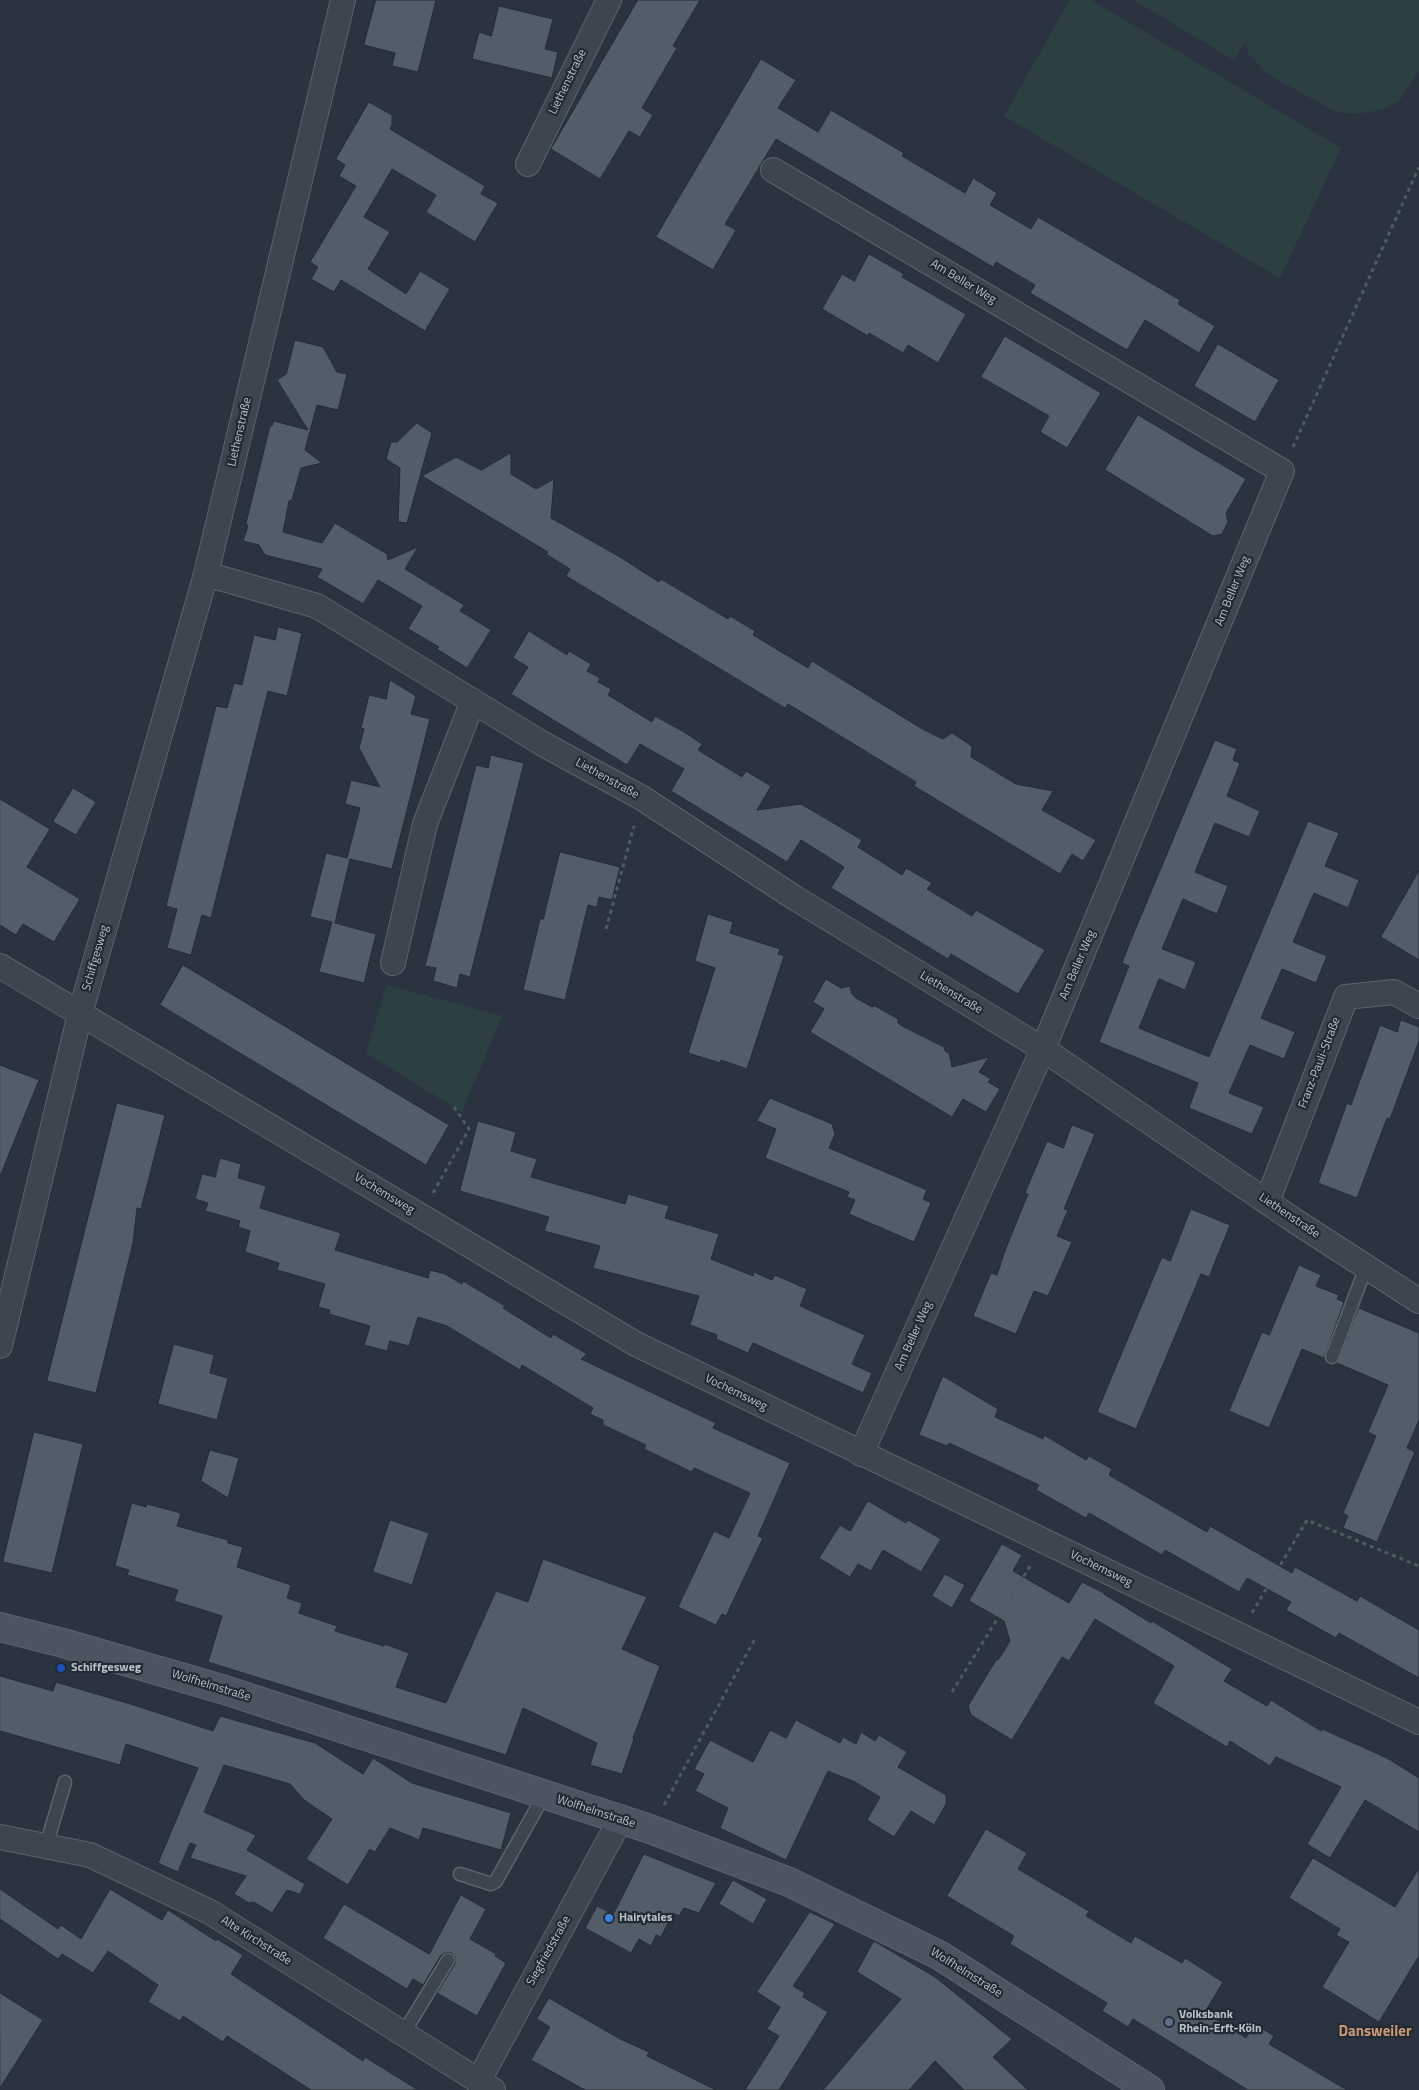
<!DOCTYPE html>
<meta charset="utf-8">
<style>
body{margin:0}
canvas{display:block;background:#2a333f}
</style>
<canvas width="1419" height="2090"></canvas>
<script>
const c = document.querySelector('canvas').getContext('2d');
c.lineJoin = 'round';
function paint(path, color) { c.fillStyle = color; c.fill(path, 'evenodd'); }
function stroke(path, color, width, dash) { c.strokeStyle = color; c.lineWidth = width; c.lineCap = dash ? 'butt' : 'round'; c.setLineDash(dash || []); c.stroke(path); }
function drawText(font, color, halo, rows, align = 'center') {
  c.font = font + ' "Titillium Web",sans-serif'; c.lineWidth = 4.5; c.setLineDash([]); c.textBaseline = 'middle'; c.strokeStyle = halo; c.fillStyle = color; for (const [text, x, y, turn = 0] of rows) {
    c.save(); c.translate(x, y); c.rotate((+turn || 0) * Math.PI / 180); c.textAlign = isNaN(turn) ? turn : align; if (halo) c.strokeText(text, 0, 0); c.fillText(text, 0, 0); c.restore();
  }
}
paint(new Path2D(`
 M 1070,0 L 1091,0 L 1341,148 L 1280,278 L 1004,116 Z
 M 1134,0 L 1419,0 L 1419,71 L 1399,101 L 1382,110 L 1355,114 L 1334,111 L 1266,73 L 1248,54 L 1247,40 L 1234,60 Z
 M 387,985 L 502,1016 L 462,1112 L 366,1053 Z`), '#2d4041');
const building = new Path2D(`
 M 376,0 L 436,0 L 418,72 L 392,66 L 395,53 L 364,45 Z
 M 638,0 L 700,0 L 673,46 L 677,48 L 642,108 L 653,115 L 640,137 L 629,131 L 600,179 L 551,149 Z
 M 499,6 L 553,19 L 545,49 L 558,52 L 552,78 L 472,59 L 479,32 L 491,36 Z
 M 761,59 L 796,80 L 778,108 L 818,132 L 831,110 L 904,153 L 902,156 L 965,193 L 973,178 L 997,193 L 990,205 L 1031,229 L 1038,217 L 1180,300 L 1178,304 L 1215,326 L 1199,353 L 1145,320 L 1127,350 L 1030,293 L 1035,285 L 996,262 L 993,267 L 776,139 L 725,224 L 736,230 L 713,270 L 656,237 Z
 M 369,102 L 392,115 L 392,125 L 390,129 L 485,186 L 481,194 L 498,203 L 475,242 L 426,212 L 436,195 L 392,169 L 364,217 L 390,232 L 368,269 L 406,294 L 420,271 L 450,289 L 425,331 L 341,280 L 334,292 L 311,279 L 318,267 L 310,262 L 356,186 L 339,176 L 345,165 L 336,159 Z
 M 869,254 L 904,274 L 902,277 L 966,314 L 938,363 L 908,345 L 903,353 L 869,333 L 868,336 L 822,309 L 842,274 L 854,281 Z
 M 1005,336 L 1101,393 L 1067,448 L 1040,432 L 1049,416 L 981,377 Z
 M 295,340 L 323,347 L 337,372 L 347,374 L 338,410 L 317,405 L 305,450 L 322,463 L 301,468 L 292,500 L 289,501 L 283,532 L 322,543 L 335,523 L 387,554 L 388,560 L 418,547 L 405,569 L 464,605 L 460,611 L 491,630 L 467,668 L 437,649 L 439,647 L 408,629 L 422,606 L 378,580 L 363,604 L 317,577 L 322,569 L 265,555 L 259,545 L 243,541 L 248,526 L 246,523 L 270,426 L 272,426 L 274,421 L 308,430 L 277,380 L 286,374 Z
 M 1218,344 L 1279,380 L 1255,422 L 1194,386 Z
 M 1138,415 L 1246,479 L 1226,513 L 1228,522 L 1222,534 L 1213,536 L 1105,470 Z
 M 417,423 L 432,433 L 407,523 L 398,522 L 400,468 L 386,459 L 391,442 L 397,442 Z
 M 511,453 L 511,474 L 536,489 L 554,479 L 551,518 L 620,557 L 659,582 L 661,579 L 728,619 L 730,616 L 755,631 L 753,635 L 808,668 L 812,661 L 924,730 L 943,739 L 952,733 L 972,746 L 971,757 L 1016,784 L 1053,791 L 1042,810 L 1096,840 L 1083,861 L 1072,854 L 1060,874 L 914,786 L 916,782 L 788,704 L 785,708 L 566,576 L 570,569 L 546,554 L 548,552 L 422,476 L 456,457 L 481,470 Z
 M 278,627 L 302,633 L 287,696 L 268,691 L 211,918 L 202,915 L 191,955 L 167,948 L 177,909 L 166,906 L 216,706 L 227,708 L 234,683 L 242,685 L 254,635 L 275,640 Z
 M 529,631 L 567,655 L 569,651 L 591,664 L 587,671 L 600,678 L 598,682 L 611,689 L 608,695 L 652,722 L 655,716 L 684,732 L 702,744 L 698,750 L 742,777 L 746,771 L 771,786 L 757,810 L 801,804 L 862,840 L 858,847 L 902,875 L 906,868 L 932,883 L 927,889 L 972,916 L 976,910 L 1045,950 L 1018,994 L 951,954 L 948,959 L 831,888 L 844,867 L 801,840 L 787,862 L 671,791 L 684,769 L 640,744 L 627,765 L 511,694 L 528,667 L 513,658 Z
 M 390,680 L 416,696 L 411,714 L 430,719 L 392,869 L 350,859 L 344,884 L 335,923 L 376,934 L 364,983 L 319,972 L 332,922 L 310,917 L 326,853 L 347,858 L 360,808 L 345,804 L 351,780 L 380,787 L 359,748 L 364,729 L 361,728 L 369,695 L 386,699 Z
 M 1215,740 L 1237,749 L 1233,760 L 1240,763 L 1227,796 L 1260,811 L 1249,837 L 1215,823 L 1195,872 L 1228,886 L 1217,914 L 1183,899 L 1162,949 L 1196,962 L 1185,990 L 1159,979 L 1139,1028 L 1209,1057 L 1308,821 L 1339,833 L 1325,866 L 1359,880 L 1348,908 L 1314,893 L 1293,942 L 1327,956 L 1316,983 L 1282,969 L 1261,1018 L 1295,1032 L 1284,1059 L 1250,1045 L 1229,1093 L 1264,1107 L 1252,1134 L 1189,1108 L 1198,1083 L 1099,1042 L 1129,966 L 1122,963 L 1130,942 Z
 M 491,755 L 524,763 L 470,977 L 460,974 L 457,988 L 433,981 L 436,968 L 425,966 L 476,765 L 488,768 Z
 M 73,788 L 96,802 L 76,835 L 53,822 Z
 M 0,799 L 50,829 L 27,867 L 80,899 L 54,942 L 23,924 L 16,935 L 0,925 Z
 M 560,852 L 620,867 L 612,900 L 599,897 L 597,907 L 588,905 L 565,1000 L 523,990 L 540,919 L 543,919 Z
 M 1419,871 L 1419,960 L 1381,937 Z
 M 708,914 L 733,922 L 730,933 L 780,949 L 778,954 L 784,956 L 747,1069 L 721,1060 L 720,1063 L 688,1053 L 715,968 L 695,961 Z
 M 183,965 L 449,1125 L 426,1165 L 160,1005 Z
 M 826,979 L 841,988 L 850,986 L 852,994 L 856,998 L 872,1007 L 875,1006 L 898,1019 L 898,1023 L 902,1026 L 944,1047 L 945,1051 L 949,1053 L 952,1067 L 989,1057 L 979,1072 L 991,1079 L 988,1082 L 1000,1089 L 986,1112 L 963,1099 L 952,1117 L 810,1032 L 824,1009 L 813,1002 Z
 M 1401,1020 L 1419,1027 L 1419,1041 L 1390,1119 L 1387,1118 L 1357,1198 L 1318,1183 L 1347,1103 L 1351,1105 L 1380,1025 L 1397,1032 Z
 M 0,1065 L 39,1080 L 1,1174 L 0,1174 Z
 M 770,1098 L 832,1124 L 835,1134 L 829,1148 L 927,1190 L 923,1199 L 931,1203 L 914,1242 L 849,1214 L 855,1200 L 847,1197 L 849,1192 L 765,1158 L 776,1129 L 757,1121 Z
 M 117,1103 L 165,1115 L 141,1209 L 137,1208 L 133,1243 L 96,1393 L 47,1381 Z
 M 478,1121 L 516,1132 L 511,1151 L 537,1159 L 531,1177 L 625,1204 L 628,1194 L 669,1206 L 665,1218 L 719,1234 L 711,1259 L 753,1276 L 754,1272 L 772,1280 L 775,1275 L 807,1289 L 800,1306 L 865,1335 L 852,1364 L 872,1373 L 863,1393 L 753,1343 L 748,1353 L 716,1339 L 717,1335 L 690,1325 L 699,1296 L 593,1268 L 600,1246 L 544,1231 L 549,1217 L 460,1191 Z
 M 1072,1125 L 1095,1134 L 1064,1209 L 1068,1210 L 1057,1236 L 1072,1242 L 1048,1296 L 1034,1291 L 1016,1334 L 973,1316 L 991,1273 L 997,1275 L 1006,1248 L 1028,1194 L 1025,1193 L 1047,1141 L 1063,1148 Z
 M 220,1158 L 241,1164 L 238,1178 L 266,1186 L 260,1208 L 341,1233 L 335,1250 L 428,1278 L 430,1270 L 445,1274 L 462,1284 L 463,1281 L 505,1306 L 503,1308 L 551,1338 L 553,1334 L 587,1354 L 581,1359 L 716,1423 L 713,1428 L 790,1463 L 758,1536 L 763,1538 L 726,1616 L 722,1614 L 716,1625 L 678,1607 L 714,1531 L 729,1538 L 750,1493 L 694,1468 L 692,1472 L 644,1449 L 646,1445 L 603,1425 L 603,1420 L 590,1414 L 593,1408 L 522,1365 L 520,1370 L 447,1326 L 418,1317 L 409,1346 L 390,1341 L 387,1351 L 364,1345 L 370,1326 L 329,1314 L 330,1310 L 318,1307 L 325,1284 L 277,1270 L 279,1263 L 245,1252 L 250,1231 L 238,1227 L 240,1221 L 205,1211 L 208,1203 L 195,1199 L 202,1174 L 215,1177 Z
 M 1191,1209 L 1230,1225 L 1209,1277 L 1201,1274 L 1136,1429 L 1097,1412 L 1162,1257 L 1170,1261 Z
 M 1299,1265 L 1321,1275 L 1316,1286 L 1339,1295 L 1337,1299 L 1344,1302 L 1324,1358 L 1302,1349 L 1269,1428 L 1229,1411 L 1262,1332 L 1269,1335 Z
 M 1359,1308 L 1419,1333 L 1419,1420 L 1407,1448 L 1415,1452 L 1377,1542 L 1343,1528 L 1348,1516 L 1343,1513 L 1376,1436 L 1368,1432 L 1388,1385 L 1337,1363 Z
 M 174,1344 L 214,1355 L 210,1373 L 228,1378 L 217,1420 L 158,1404 Z
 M 943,1376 L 998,1409 L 995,1417 L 1043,1439 L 1044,1435 L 1086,1460 L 1089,1456 L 1112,1469 L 1109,1475 L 1207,1532 L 1210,1526 L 1292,1573 L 1295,1567 L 1357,1601 L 1360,1596 L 1419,1630 L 1419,1678 L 1339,1633 L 1336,1638 L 1286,1610 L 1291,1602 L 1247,1578 L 1239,1592 L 1165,1550 L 1162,1555 L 1089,1513 L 1086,1518 L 1036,1490 L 1039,1485 L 949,1443 L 947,1446 L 919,1435 Z
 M 34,1432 L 83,1444 L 52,1573 L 3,1562 Z
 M 210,1450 L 239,1458 L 228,1498 L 201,1481 Z
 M 868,1501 L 906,1523 L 908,1520 L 941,1539 L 921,1572 L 883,1550 L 871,1571 L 858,1564 L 850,1577 L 819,1558 L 840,1525 L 850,1531 Z
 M 132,1503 L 146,1507 L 147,1504 L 181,1513 L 177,1526 L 228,1540 L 228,1543 L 243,1547 L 237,1567 L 291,1585 L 287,1598 L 302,1603 L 299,1613 L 337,1626 L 335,1631 L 384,1646 L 385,1644 L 409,1653 L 396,1687 L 446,1703 L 496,1591 L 528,1602 L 543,1559 L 647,1597 L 622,1649 L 660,1666 L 633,1738 L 634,1739 L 622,1774 L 590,1765 L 597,1743 L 523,1708 L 506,1755 L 208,1662 L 222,1616 L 174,1601 L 178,1590 L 127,1575 L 129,1570 L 115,1566 Z
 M 390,1520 L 429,1533 L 412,1585 L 373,1572 Z
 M 1002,1544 L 1022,1555 L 1013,1571 L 1069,1603 L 1082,1582 L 1104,1593 L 1104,1594 L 1151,1623 L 1152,1621 L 1232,1669 L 1224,1681 L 1267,1706 L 1271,1700 L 1321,1731 L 1322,1729 L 1387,1758 L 1419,1778 L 1419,1832 L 1365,1800 L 1330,1858 L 1307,1844 L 1341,1787 L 1276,1757 L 1270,1766 L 1230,1741 L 1227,1747 L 1153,1703 L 1174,1666 L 1095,1619 L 1069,1661 L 1062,1657 L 1012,1740 L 971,1715 L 968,1706 L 996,1660 L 999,1659 L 1010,1641 L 1004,1621 L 969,1601 Z
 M 945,1574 L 965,1585 L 952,1608 L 932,1596 Z
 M 0,1676 L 53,1691 L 56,1682 L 137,1706 L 213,1731 L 220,1716 L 315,1743 L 363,1774 L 373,1758 L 412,1783 L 511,1813 L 501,1850 L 423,1828 L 419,1840 L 390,1828 L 375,1852 L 370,1849 L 348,1885 L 306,1859 L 332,1819 L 304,1800 L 290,1784 L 224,1765 L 204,1812 L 256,1835 L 247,1850 L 305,1884 L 300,1894 L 287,1890 L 272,1913 L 254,1902 L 249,1903 L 234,1894 L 246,1876 L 190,1858 L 196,1845 L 190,1843 L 178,1872 L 158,1863 L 198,1768 L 126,1744 L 120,1765 L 0,1731 Z
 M 796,1720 L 840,1743 L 843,1737 L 856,1744 L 861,1732 L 875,1741 L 879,1735 L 907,1752 L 898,1767 L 946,1795 L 946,1804 L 934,1825 L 911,1811 L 894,1837 L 867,1820 L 880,1797 L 855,1782 L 828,1771 L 786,1860 L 720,1828 L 728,1808 L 695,1791 L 704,1774 L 694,1769 L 710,1740 L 753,1762 L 770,1730 L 786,1738 Z
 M 986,1829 L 1027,1853 L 1018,1869 L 1089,1911 L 1086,1916 L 1131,1943 L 1135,1936 L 1182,1963 L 1185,1958 L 1223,1982 L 1205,2012 L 1246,2038 L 1255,2024 L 1274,2036 L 1269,2044 L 1347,2090 L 1248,2090 L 1133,2019 L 1128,2027 L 1102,2011 L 1107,2003 L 1010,1944 L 1014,1936 L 947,1896 Z
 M 644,1854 L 716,1883 L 699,1913 L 684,1908 L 679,1916 L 673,1913 L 661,1937 L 656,1935 L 651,1946 L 639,1939 L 631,1953 L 585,1928 L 597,1906 L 613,1914 Z
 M 1313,1858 L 1395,1907 L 1419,1868 L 1419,1956 L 1379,2022 L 1322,1987 L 1349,1942 L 1336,1935 L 1340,1929 L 1289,1898 Z
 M 733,1880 L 767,1899 L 753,1924 L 719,1904 Z
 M 0,1889 L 58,1929 L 61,1925 L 81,1939 L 110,1889 L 162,1920 L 168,1910 L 216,1941 L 217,1939 L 243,1955 L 231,1974 L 363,2061 L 365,2057 L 418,2090 L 311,2090 L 227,2036 L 223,2042 L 183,2016 L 180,2021 L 148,2002 L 158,1985 L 108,1951 L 93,1973 L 62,1954 L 58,1959 L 0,1919 Z
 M 461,1895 L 486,1909 L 470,1939 L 496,1954 L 495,1956 L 506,1963 L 477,2016 L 437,1993 L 455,1964 L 455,1957 L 452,1953 L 448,1952 L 441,1955 L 423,1985 L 413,1979 L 407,1989 L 323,1938 L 344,1904 L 429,1954 Z
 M 810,1912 L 835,1924 L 793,1986 L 805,1993 L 803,1997 L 828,2012 L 779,2090 L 745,2090 L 779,2036 L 767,2029 L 780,2007 L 757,1992 Z
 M 874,1941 L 935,1977 L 1012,2039 L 993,2057 L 1028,2090 L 964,2090 L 935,2061 L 909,2090 L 823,2090 L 901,1999 L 857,1972 Z
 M 0,1993 L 43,2020 L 0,2088 Z
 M 549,1998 L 620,2039 L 649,2052 L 647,2056 L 716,2090 L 585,2090 L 531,2060 L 550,2027 L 537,2019 Z`);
paint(building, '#535c69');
stroke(building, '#242c36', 1);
const lane = new Path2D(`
 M 1332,1357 L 1366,1267
 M 46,1846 L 65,1782
 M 460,1874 L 491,1884 L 496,1881 L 544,1795
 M 403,2034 L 448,1960`);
const street = new Path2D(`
 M 528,164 L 609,0
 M 773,170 L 1282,471 L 1043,1049 L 861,1454
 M 206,574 L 317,606 L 543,744 L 642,798 L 795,898 L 1043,1049 L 1295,1221 L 1419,1301
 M 393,963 L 425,824 L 473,701
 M 0,966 L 636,1344 L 1419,1722
 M 1267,1202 L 1346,997 L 1394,992 L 1419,1006
 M 0,1346 L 80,1014 L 206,574 L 343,0
 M 0,1837 L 90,1855 L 210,1912 L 493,2090
 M 478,2082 L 620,1820`);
const secondary = new Path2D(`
 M 0,1627 L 63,1643 L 225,1690 L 650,1829 L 789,1882 L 939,1955 L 1150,2090`);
stroke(lane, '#5b636c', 15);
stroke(street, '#5b636c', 26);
stroke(secondary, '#5b636c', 30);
stroke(new Path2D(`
 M 1293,447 L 1419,167
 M 606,929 L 634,826
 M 433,1193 L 469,1129 L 454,1107
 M 1252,1613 L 1307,1520 L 1419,1566
 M 952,1692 L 1032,1563
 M 664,1805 L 756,1637`), '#4c5c5f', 3, [4, 4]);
stroke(lane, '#3d454f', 12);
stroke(street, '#3d454f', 24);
stroke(secondary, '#4c5462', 28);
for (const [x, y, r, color] of [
 [61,1668,5,"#1a4fb4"],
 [609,1918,5,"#3f7fe0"],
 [1169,2022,5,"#5c6f8a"]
]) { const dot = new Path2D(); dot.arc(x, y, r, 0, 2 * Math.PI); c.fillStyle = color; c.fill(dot); stroke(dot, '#222a34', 2); }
drawText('12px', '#bac0c9', '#222a34', [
 ["Liethenstraße",568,82,-64],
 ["Am Beller Weg",963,282,31],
 ["Liethenstraße",240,432,-77],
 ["Am Beller Weg",1233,591,-68],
 ["Liethenstraße",607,779,29],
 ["Schiffgesweg",96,958,-74],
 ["Am Beller Weg",1078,965,-67],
 ["Liethenstraße",951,993,31],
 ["Franz-Pauli-Straße",1320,1063,-69],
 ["Vochemsweg",384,1194,31],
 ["Liethenstraße",1289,1216,34],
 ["Am Beller Weg",914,1336,-66],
 ["Vochemsweg",736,1393,26],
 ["Vochemsweg",1101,1569,26],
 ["Wolfhelmstraße",211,1686,17],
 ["Wolfhelmstraße",596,1812,18],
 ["Alte Kirchstraße",256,1941,32],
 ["Siegfriedstraße",549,1951,-61],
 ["Wolfhelmstraße",966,1973,32]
]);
drawText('bold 12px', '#bac0c9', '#222a34', [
 ["Schiffgesweg",71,1668],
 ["Hairytales",619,1918],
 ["Volksbank",1179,2015],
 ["Rhein-Erft-Köln",1179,2029]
], 'left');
drawText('bold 15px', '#ca9975', '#222a34', [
 ["Dansweiler",1375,2032]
]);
</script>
